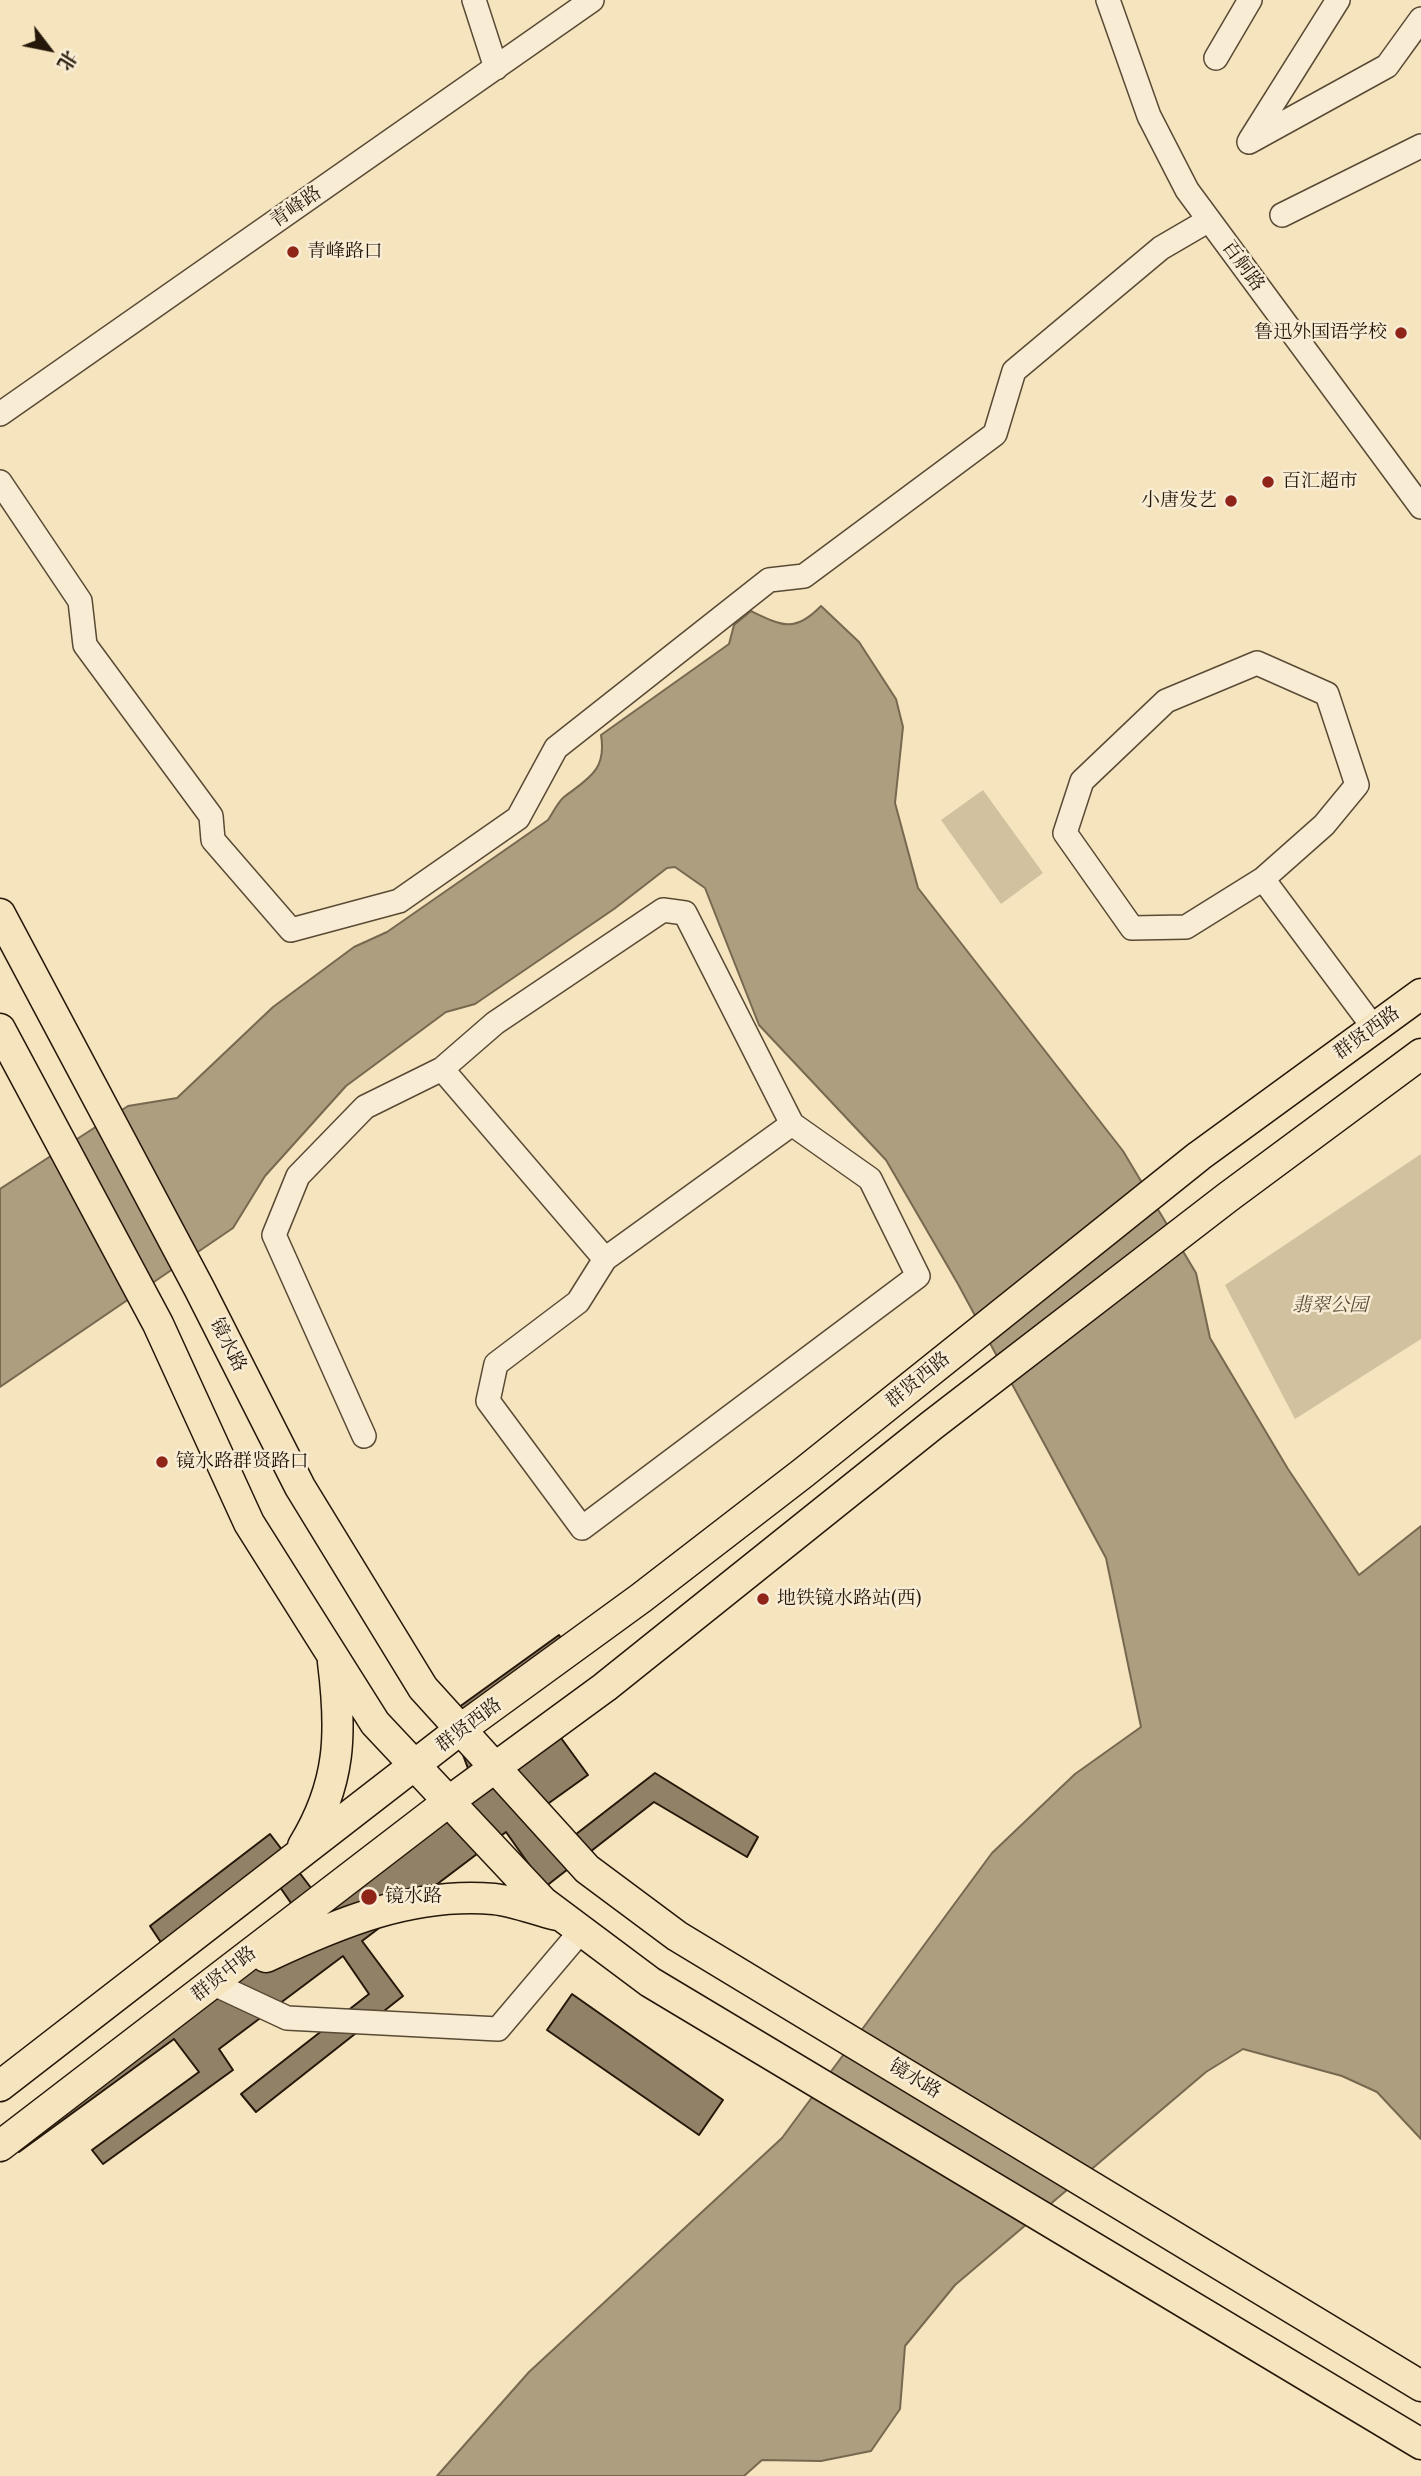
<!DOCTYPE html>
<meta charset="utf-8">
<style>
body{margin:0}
#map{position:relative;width:1421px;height:2476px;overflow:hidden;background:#f5e4bd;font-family:"Libre Caslon Text","Noto Serif SC",serif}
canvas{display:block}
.north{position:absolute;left:14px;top:14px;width:70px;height:70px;-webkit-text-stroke:5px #f8edd4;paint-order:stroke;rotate:122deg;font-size:19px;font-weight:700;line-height:28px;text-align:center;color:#251709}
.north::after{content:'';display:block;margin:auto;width:24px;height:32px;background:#251709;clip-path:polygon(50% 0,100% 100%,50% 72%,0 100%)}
</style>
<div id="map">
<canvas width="1421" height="2476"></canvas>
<div class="north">北</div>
</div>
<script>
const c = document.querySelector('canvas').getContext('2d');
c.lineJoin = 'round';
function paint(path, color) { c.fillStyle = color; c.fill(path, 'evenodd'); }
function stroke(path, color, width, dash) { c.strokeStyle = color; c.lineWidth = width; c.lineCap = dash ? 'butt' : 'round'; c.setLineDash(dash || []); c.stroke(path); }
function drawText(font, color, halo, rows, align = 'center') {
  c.font = font + ' "Libre Caslon Text","Noto Serif SC",serif'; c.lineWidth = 5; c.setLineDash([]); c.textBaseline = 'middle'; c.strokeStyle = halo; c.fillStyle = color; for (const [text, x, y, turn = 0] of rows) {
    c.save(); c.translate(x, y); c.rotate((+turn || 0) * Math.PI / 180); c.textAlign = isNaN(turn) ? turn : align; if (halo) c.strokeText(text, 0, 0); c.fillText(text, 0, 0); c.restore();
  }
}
paint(new Path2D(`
 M 983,790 L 1043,873 L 1001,904 L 941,820 Z
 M 1421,1154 L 1421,1339 L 1295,1419 L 1225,1285 Z`), '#d2c19e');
const water = new Path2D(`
 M 821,606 L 859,642 L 896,699 L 903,727 L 895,803 L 918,888 L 1123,1151 L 1196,1273 L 1210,1338 L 1288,1469 L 1359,1575 L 1421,1526 L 1421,2139 L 1377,2092 L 1342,2076 L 1243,2049 L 1206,2072 L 955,2285 L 905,2346 L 900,2409 L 871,2451 L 821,2461 L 762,2460 L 744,2476 L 437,2476 L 529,2372 L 782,2138 L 992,1853 L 1075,1774 L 1141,1727 L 1106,1558 L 958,1284 L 886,1160 L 759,1025 L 705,888 L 675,867 L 667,868 L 614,909 L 475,1004 L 446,1012 L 346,1086 L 265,1176 L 233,1228 L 0,1387 L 0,1189 L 128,1106 L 177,1098 L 273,1007 L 354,947 L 387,932 L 548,820 C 553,813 557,803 564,797 C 587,779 607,771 601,735 L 729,644 L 734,625 L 751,611 C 782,626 795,633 821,606 Z`);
paint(water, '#ae9e80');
stroke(water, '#776850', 2);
const building = new Path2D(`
 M 559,1635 L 569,1649 L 473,1719 L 492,1774 L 553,1727 L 588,1775 L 528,1818 L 553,1852 L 655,1773 L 758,1837 L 747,1857 L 654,1802 L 545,1887 L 506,1832 L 362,1941 L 403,1996 L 256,2112 L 241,2094 L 369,1994 L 343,1956 L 219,2049 L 233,2070 L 103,2164 L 92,2150 L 199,2072 L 174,2039 L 19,2152 L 5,2136 L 300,1916 L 266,1867 L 162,1944 L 150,1926 L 270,1834 L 321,1901 L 475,1787 L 448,1715 Z
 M 572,1994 L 723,2100 L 699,2135 L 547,2030 Z`);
paint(building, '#918267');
stroke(building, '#251709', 2);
const minor = new Path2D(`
 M 474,0 L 496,68
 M 1108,0 L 1149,116 L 1187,190 L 1421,507
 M 1216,58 L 1250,0
 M 1250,140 L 1338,0
 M 1249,142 L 1387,66 L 1421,19
 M 1282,215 L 1421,146
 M 0,414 L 592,0
 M 0,482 L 80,601 L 85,645 L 211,816 L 213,840 L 291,930 L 399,901 L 518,818 L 556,748 L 769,580 L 804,576 L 995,434 L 1014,371 L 1161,248 L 1209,220
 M 1257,663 L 1327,694 L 1357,785 L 1324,825 L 1263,879 L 1186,927 L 1132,928 L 1065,833 L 1082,781 L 1166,701 Z
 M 1263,879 L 1374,1028
 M 442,1069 L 605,1259
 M 792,1124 L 870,1179 L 918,1276 L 582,1528 L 488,1401 L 496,1364 L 578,1302 L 605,1259 Z
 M 364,1436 L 274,1235 L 298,1176 L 365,1107 L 442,1069 L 495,1023 L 663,910 L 685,913 L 792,1124
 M 212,1983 L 287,2018 L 498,2029 L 581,1931`);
const major = new Path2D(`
 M 0,914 L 199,1288 L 300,1487 L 423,1688 L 587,1869 L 677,1936 L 1421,2386
 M 0,1029 L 158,1324 L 249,1523 L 375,1723 L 543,1902 L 650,1982 L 1421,2444
 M 303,1846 C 341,1784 342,1733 333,1662
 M 266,1957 C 338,1923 412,1892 494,1899 C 514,1901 536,1910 557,1915
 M 0,2086 L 461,1729 L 641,1598 L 803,1473 L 1199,1156 L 1421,994
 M 0,2146 L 448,1802 L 605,1687 L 931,1426 L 1228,1197 L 1421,1054`);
stroke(minor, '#594a36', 26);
stroke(major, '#251709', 33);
stroke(minor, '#f8edd4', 23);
stroke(major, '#f5e4bd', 30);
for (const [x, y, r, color] of [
 [293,252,7,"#8f2418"],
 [1401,333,7,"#8f2418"],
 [1268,482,7,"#8f2418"],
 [1231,501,7,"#8f2418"],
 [162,1462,7,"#8f2418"],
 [763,1599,7,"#8f2418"],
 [369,1897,9,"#8f2418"]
]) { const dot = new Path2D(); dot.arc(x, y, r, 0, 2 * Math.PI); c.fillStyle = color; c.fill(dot); stroke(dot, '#f8edd4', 2.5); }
drawText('19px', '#251709', '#f8edd4', [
 ["青峰路",296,207,-35],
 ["百舸路",1243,266,54],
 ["群贤西路",1367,1033,-36],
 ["镜水路",228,1345,63],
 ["群贤西路",918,1380,-39],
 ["群贤西路",469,1725,-37],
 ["群贤中路",224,1974,-38],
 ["镜水路",915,2079,31]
]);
drawText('19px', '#251709', '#f8edd4', [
 ["青峰路口",307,252],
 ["鲁迅外国语学校",1387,333,"right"],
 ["百汇超市",1282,482],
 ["小唐发艺",1217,501,"right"],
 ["镜水路群贤路口",176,1462],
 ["地铁镜水路站(西)",777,1599],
 ["镜水路",385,1897]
], 'left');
drawText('italic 19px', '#594a36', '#f8edd4', [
 ["翡翠公园",1330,1306]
]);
</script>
